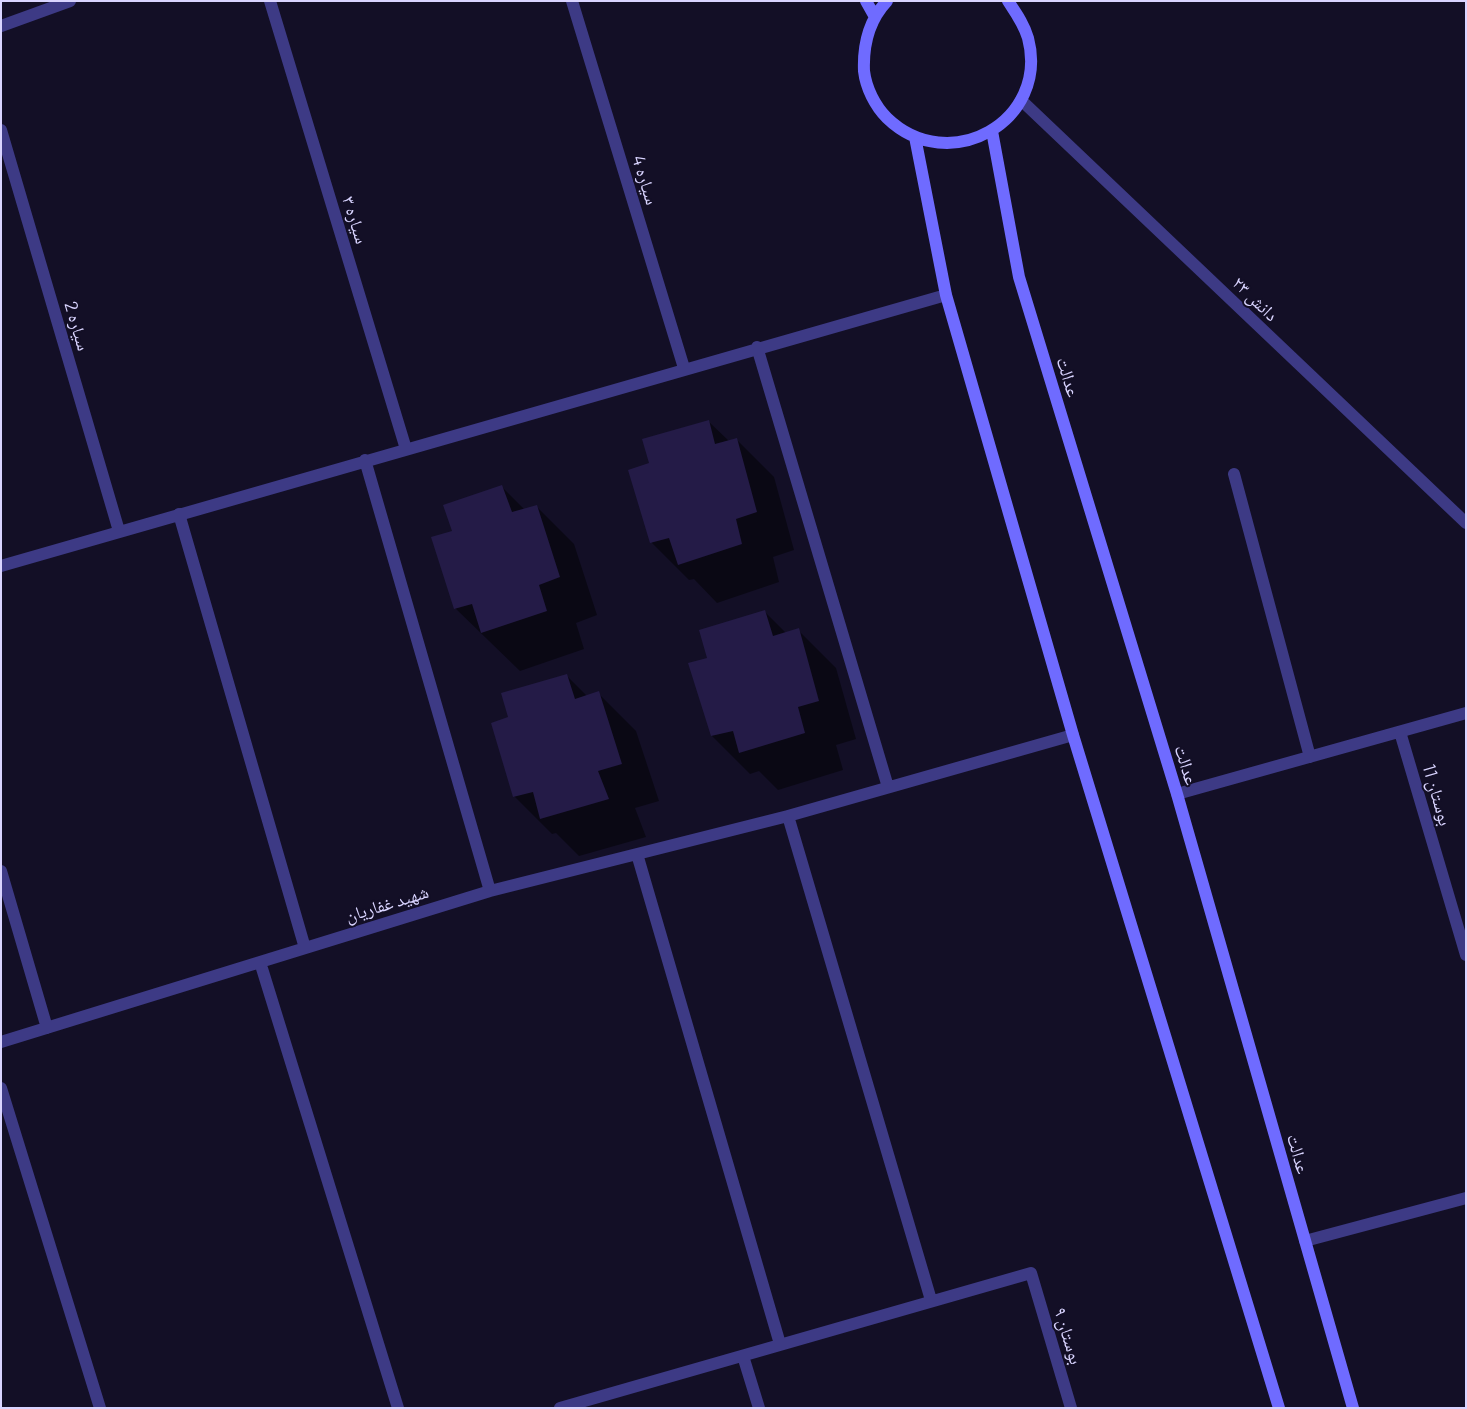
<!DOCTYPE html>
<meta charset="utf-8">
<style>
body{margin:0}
#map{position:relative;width:1467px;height:1409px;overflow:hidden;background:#130f26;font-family:Barlow,sans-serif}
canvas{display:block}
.frame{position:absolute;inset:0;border:2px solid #d9d4ff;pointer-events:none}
</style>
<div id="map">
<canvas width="1467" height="1409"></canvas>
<div class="frame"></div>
</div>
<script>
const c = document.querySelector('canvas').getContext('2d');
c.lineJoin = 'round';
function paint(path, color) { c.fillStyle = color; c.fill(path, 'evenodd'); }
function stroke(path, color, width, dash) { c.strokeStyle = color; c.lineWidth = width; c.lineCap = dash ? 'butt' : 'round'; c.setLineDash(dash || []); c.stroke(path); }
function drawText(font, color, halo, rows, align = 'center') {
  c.font = font + ' Barlow,"Noto Naskh Arabic",sans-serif'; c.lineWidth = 4; c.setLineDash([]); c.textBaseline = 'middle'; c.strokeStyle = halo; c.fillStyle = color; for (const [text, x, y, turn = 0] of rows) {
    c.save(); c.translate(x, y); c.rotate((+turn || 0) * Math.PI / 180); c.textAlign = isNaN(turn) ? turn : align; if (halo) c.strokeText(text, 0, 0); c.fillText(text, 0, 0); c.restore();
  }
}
paint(new Path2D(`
 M 708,421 L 729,441 L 736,439 L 774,477 L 794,550 L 773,557 L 779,582 L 717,603 L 694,579 L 689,580 L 652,543 L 650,464 Z
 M 502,487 L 525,510 L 536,506 L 574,544 L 597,615 L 576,623 L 584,649 L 520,671 L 455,608 L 453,532 Z
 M 764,611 L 787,634 L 798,630 L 836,668 L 856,739 L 836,745 L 843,770 L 778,790 L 759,771 L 750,774 L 712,736 L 709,659 Z
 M 566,675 L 587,696 L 598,693 L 636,731 L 659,801 L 635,808 L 646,837 L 579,856 L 556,833 L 552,834 L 514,796 L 510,718 Z`), '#0007');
paint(new Path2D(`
 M 709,420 L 715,444 L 737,438 L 757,512 L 736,519 L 742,544 L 678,565 L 669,538 L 650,543 L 628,470 L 649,463 L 642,439 Z
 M 502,485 L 512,512 L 537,505 L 560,577 L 539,585 L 547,611 L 481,633 L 472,604 L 454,609 L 431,537 L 452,531 L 443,505 Z
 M 765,610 L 773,636 L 799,628 L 819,701 L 798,707 L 805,733 L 739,753 L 733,731 L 711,736 L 688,663 L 707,658 L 699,630 Z
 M 567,674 L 575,699 L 599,691 L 622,764 L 598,771 L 609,799 L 540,819 L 533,792 L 513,797 L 491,723 L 508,717 L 501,693 Z`), '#241b47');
stroke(new Path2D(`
 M 270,1 L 406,449
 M 572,1 L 684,368
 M 1,26 L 70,1
 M 1021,100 L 1466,523
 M 1,130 L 119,531
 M 757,347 L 888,787
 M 365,460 L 490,891
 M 1234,474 L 1310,757
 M 179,514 L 305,948
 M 1,566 L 946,295
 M 1400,732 L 1466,955
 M 1177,794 L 1466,713
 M 788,816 L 931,1300
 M 637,854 L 780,1344
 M 1,871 L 47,1028
 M 260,962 L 398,1408
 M 1,1042 L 490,891 L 788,816 L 1073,735
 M 1,1088 L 100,1408
 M 1305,1241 L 1466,1198
 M 743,1356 L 759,1408
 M 560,1408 L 1031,1273 L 1071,1408`), '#3d3a85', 12);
stroke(new Path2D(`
 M 866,1 L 875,17
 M 887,1 C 869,20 863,46 864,71 C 866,88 875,106 887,118 C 949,178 1050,121 1028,38 C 1024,24 1016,13 1008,1
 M 992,131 L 1019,277 L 1177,794 L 1353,1408
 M 915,137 L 946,295 L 1073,735 L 1279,1408`), '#6f6bff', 12);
drawText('18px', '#d9d4ff', '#130f26', [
 ["سیاره 4",645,180,73],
 ["سیاره ۳",355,220,73],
 ["دانش ۲۳",1255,299,44],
 ["سیاره 2",77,326,74],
 ["عدالت",1068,377,73],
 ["عدالت",1186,765,73],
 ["بوستان 11",1437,795,74],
 ["شهید غفاریان",387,904,-17],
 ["عدالت",1298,1154,74],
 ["بوستان ۹",1068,1336,73]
]);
</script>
